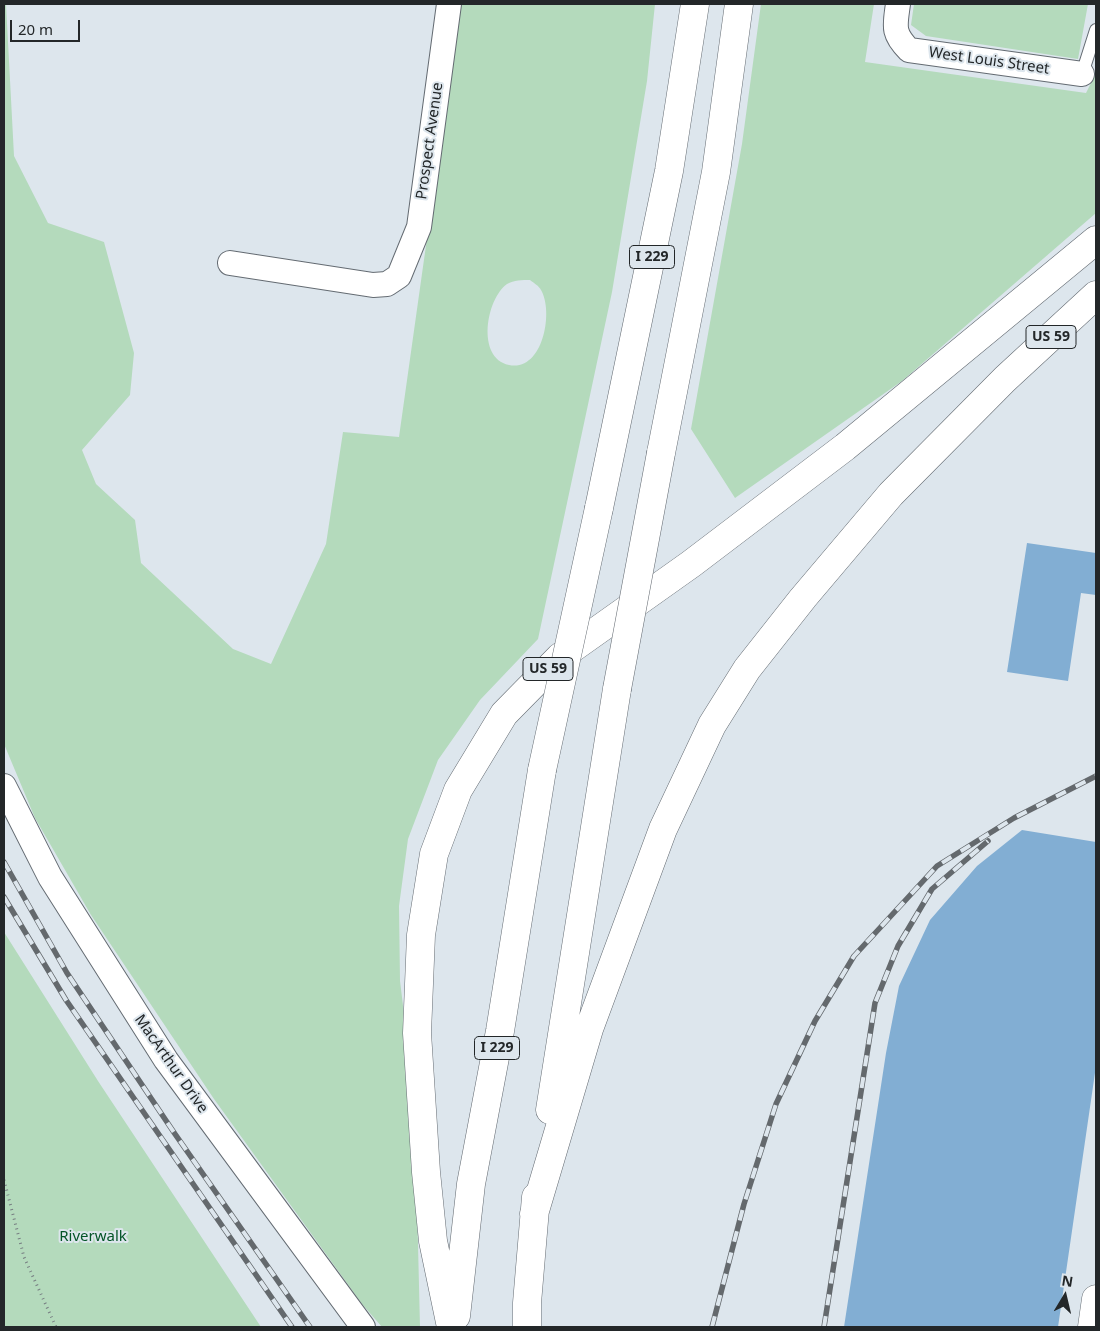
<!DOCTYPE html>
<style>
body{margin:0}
#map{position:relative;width:1100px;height:1331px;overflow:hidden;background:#dde6ed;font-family:"Noto Sans",sans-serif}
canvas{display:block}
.frame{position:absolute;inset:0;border:5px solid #232729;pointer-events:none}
.north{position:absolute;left:1040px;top:1271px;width:50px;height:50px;-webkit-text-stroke:4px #dde6ed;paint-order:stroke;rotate:9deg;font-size:14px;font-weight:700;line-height:20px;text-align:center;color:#232729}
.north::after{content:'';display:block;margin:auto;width:18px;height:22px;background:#232729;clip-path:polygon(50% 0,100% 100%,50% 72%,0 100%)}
.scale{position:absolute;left:10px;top:20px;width:70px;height:22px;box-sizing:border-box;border:2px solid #232729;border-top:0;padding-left:6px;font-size:15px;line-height:18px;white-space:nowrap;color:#232729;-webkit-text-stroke:4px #dde6ed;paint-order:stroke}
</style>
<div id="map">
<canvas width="1100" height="1331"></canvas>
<div class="frame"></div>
<div class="north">N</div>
<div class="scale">20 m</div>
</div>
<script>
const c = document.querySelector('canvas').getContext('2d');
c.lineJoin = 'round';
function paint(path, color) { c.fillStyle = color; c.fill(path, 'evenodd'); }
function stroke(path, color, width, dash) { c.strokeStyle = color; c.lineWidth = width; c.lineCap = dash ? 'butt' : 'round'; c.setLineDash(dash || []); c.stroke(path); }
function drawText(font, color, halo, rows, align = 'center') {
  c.font = font + ' "Noto Sans",sans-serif'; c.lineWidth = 4; c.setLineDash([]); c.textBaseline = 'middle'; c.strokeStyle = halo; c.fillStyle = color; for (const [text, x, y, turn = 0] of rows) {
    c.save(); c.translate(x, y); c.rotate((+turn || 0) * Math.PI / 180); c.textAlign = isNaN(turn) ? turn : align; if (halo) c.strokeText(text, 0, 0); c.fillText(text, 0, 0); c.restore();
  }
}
paint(new Path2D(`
 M 4,4 L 6,4 L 14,156 L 48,223 L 104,242 L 134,353 L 130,395 L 82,450 L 96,484 L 135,520 L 141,563 L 233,649 L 271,664 L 326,544 L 343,432 L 399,437 L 460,4 L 655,4 L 647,81 L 612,292 L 538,639 L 480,700 L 438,760 L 408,839 L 399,906 L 400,981 L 408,1046 L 416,1162 L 420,1327 L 382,1327 L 362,1304 L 214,1099 L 91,915 L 35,818 L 4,744 ZM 530,280 C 534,283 539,286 541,290 C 554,312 543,372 509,365 C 476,358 486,299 507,284 C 514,280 522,280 530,280 Z
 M 761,4 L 874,4 L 865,62 L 1086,93 L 1096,73 L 1096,213 L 902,381 L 735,498 L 691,429 L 742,144 Z
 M 914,4 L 1088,4 L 1078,59 L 926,36 L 911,25 Z
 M 4,932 L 98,1081 L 261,1327 L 4,1327 Z`), '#b4dabc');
paint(new Path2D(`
 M 1027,543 L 1096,553 L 1096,595 L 1081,593 L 1068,681 L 1007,672 Z
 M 1022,830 L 1096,842 L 1096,1066 L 1058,1327 L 844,1327 L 886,1053 L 899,986 L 930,920 L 977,866 Z`), '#82aed3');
const lane = new Path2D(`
 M 1082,74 L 1096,30`);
const street = new Path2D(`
 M 898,4 C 895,26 892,33 909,50 L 1082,74
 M 230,263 L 373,285 L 387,284 L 399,276 L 419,227 L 449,4
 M 4,786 L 50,877 L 166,1060 L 363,1327`);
const secondary = new Path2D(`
 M 1092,1327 L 1096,1299`);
const highway = new Path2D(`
 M 661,453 L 716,172 L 739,4
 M 599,508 L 669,171 L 695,4
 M 550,1110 L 617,689
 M 534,1214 L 589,1029 L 663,829 L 712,725 L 747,669 L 803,598 L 891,494 L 1005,379 L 1096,295
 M 456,1316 L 471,1184 L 500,1031 L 542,770
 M 451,1327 L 433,1241 L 426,1172 L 417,1033 L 421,935 L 434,854 L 458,790 L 504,714 L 560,657 L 691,564 L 845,447 L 1096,240
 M 527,1327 L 527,1303 L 536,1197`);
stroke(lane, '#646b72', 14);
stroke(street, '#646b72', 26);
stroke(secondary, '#646b72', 29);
stroke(highway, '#646b72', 29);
stroke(new Path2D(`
 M 4,1180 L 24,1257 L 56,1327`), '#777e82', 3, [1, 4]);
stroke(lane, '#fff', 12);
stroke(street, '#fff', 24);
stroke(secondary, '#fff', 28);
stroke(highway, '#fff', 28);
const rail = new Path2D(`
 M 4,862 L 67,973 L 175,1134 L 310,1327
 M 4,897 L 66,1000 L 292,1327
 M 712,1327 L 744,1204 L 776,1104 L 815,1021 L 854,956 L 937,866 L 1014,818 L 1096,776
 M 824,1327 L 875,1003 L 898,946 L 932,889 L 988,841`);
stroke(rail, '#64696d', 5.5);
stroke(rail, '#dde6ed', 4, [11]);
const highwayBridge = new Path2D(`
 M 617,689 L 661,453
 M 542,770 L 599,508`);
stroke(highwayBridge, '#646b72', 29, []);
stroke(highwayBridge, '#fff', 28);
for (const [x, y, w] of [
 [652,257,45],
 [1051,337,50],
 [548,669,50],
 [497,1048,45]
]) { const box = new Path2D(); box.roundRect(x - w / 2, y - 11.5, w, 23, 4); c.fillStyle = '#dde6ed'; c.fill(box); stroke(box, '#232729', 1); }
drawText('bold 14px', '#232729', null, [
 ["I 229",652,257],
 ["US 59",1051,337],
 ["US 59",548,669],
 ["I 229",497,1048]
]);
drawText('15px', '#232729', '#dde6ed', [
 ["West Louis Street",989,61,8],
 ["Prospect Avenue",430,141,-82],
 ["MacArthur Drive",171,1064,55]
]);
drawText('15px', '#035427', '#dde6ed', [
 ["Riverwalk",93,1237]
]);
</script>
